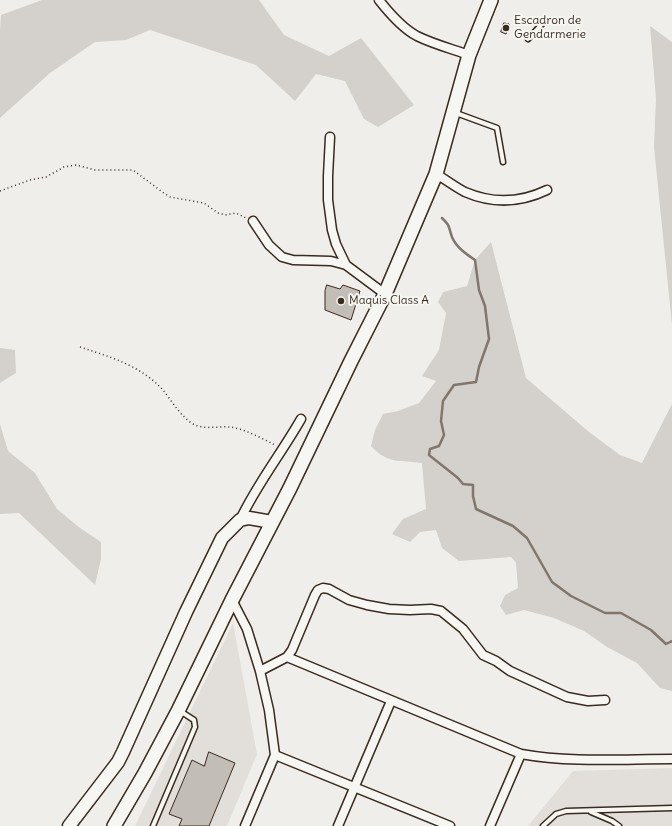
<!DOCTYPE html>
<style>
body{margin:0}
canvas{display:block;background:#efeeea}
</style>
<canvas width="672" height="826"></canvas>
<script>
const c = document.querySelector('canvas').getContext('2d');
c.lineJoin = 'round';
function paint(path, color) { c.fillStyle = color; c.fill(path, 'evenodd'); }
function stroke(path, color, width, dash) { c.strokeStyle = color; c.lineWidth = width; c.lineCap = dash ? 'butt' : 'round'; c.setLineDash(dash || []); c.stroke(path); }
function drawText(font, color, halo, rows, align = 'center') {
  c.font = font + ' Delius,sans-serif'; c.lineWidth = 4; c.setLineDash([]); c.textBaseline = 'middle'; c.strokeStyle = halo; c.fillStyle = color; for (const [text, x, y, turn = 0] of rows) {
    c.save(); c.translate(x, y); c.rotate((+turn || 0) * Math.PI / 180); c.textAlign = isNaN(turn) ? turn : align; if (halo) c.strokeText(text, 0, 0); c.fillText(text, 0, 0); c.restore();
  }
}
paint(new Path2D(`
 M 233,623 L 257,754 L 227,826 L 135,826 Z
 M 672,768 L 672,826 L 528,826 L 573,771 Z`), '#e2dfdb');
paint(new Path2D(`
 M 42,0 L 259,0 L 284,35 L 329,56 L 361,38 L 414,105 L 378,127 L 364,119 L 345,81 L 316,74 L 295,101 L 256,65 L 150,30 L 126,40 L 95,42 L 50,73 L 0,118 L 0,30 L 1,15 Z
 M 650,26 L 672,42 L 672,325 L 654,147 L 656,99 Z
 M 491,242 L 526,378 L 589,432 L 620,455 L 642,463 L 672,404 L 672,691 L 660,688 L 637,663 L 607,647 L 584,631 L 554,618 L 524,610 L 506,615 L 500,606 L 505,595 L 518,588 L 516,563 L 511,557 L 459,561 L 442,548 L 436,530 L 420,532 L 410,542 L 392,534 L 403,519 L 426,509 L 422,463 C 400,460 387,464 371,446 L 375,430 L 383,414 L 398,411 L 419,403 L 436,381 L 422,376 L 439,350 L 446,313 L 438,302 L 443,292 L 467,286 L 475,260 Z
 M 0,348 L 15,350 L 16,373 L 0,383 Z
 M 0,424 L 8,451 L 35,473 L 57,509 L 80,528 L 101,542 L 101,559 L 95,585 L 19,513 L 0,514 Z`), '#d4d1cc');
stroke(new Path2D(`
 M 442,218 C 451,227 448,226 452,237 C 456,247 466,254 475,260 L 479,290 L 485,306 L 489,339 L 479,367 L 476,382 L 454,385 L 443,401 L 441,421 L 444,435 L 439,446 L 430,449 L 429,455 L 458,478 L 463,484 L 473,485 L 473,496 L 476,509 L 513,526 L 527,538 L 552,582 L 571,596 L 605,613 L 621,613 L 651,630 L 666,644 L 672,641`), '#81766d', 2.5);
const building = new Path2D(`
 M 504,23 L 509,24 L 506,34 L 501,32 Z
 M 327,285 L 340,289 L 343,285 L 360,291 L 351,320 L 325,310 L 325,291 Z
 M 209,752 L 235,763 L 209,826 L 179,826 L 182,819 L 169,814 L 192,760 L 204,766 Z`);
paint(building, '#c2bdb7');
stroke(building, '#3b2a1e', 1);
const lane = new Path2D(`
 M 528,39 L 542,24
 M 456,113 L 497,128 L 503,162
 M 591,812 L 612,821 L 619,826
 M 153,826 L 195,727 L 194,720 L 180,711
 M 543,826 L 556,814 L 566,811 L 672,808`);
const street = new Path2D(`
 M 379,0 C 390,14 402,28 417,36 C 433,44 452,49 469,55
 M 330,137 L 328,176 L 328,200 L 332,230 L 336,244 L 346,265 L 385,294
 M 436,174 C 445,179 455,187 465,192 C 493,204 520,203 547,190
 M 253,221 L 269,245 L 282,257 L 293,260 L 331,261 L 346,265
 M 240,520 C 257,484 281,454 301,419
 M 232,600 L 247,629 L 260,671 L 269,710 L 275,755 L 245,826
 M 287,657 L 292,650 L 315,595 L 318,590 L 323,588 L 329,589 L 349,600 L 367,605 L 389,609 L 410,610 L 431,609 L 441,611 L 463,629 L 483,655 L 496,661 L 510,671 L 567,697 L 588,701 L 605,700
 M 260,671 L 287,657 L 521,754 C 571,763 622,759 672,759
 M 275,755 L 450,826
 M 338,826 L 391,701
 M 490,826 L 521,754`);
const secondary = new Path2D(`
 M 69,826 L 118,762 L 123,752 L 186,612 L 222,538 L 240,520 L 249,518 L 272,522`);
const primary = new Path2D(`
 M 114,826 L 145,773 L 178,711 L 232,600 L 290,488 L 351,361 L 385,294 L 436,174 L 469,55 L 491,0`);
stroke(lane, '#3b2a1e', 7);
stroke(street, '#3b2a1e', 11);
stroke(secondary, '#3b2a1e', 15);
stroke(primary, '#3b2a1e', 16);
stroke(new Path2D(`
 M 0,191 L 30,180 L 46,177 L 64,167 L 76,165 L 95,170 L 133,170 L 161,191 L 170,197 L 204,203 L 218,213 L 225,215 L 236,213 L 246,218
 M 80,347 C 110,357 140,365 163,390 C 171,400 182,418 193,424 C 205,430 218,426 230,427 C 245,429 261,438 275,445`), '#3b2a1e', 1.5, [1, 3]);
stroke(lane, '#f6f6f2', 4);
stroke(street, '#f6f6f2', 8);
stroke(secondary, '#f6f6f2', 12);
stroke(primary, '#f6f6f2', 13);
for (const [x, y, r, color] of [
 [506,28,4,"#3b2a1e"],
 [341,301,4,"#3b2a1e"]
]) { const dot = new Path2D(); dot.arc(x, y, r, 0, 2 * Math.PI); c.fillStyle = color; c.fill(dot); stroke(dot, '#f6f6f2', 1.5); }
drawText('12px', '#3b2a1e', '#f6f6f2', [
 ["Escadron de",514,21],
 ["Gendarmerie",514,35],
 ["Maquis Class A",349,301]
], 'left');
</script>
